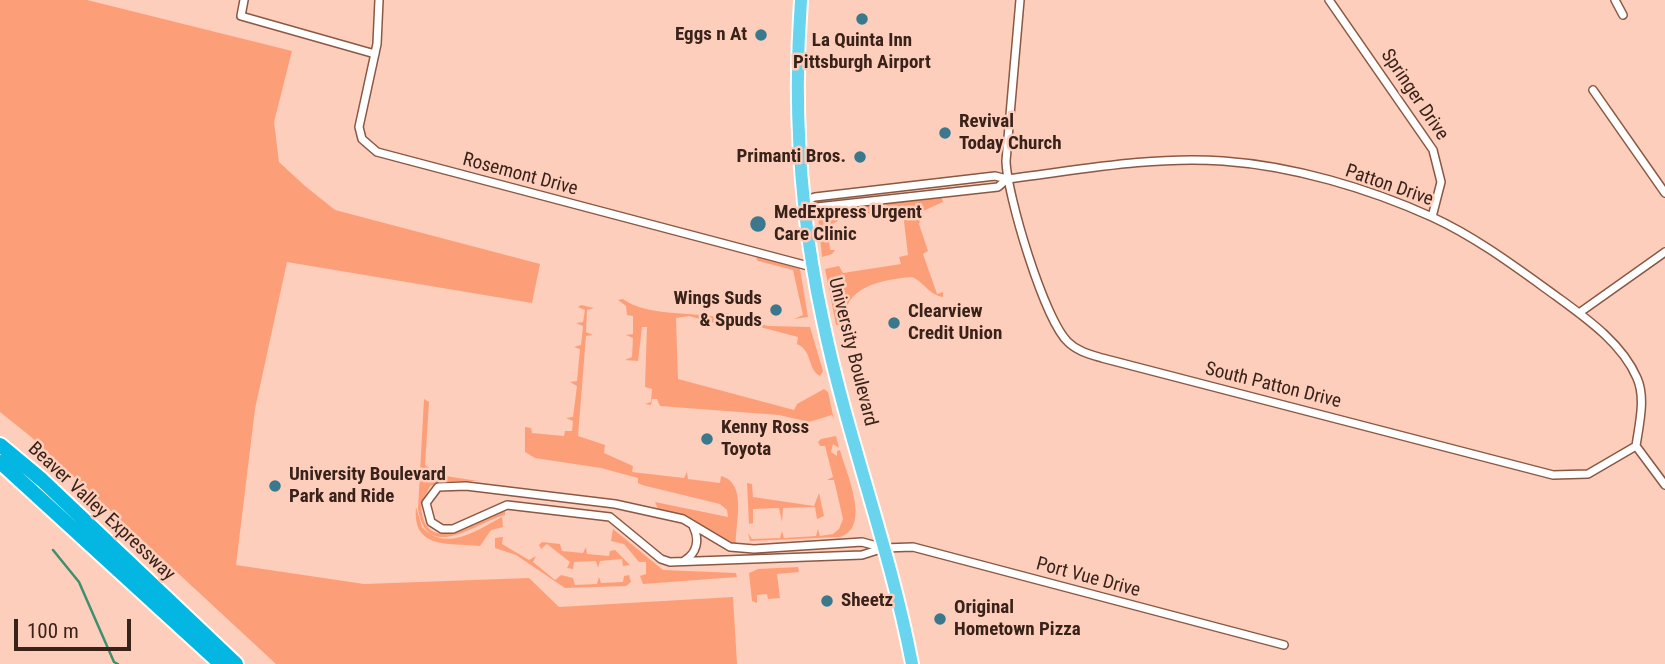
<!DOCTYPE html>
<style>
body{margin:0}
#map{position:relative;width:1665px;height:664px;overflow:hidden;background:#fdcebb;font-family:"Roboto Condensed",sans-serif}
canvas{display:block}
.scale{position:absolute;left:14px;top:619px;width:117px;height:32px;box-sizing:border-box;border:4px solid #382219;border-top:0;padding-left:9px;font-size:21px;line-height:24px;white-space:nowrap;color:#382219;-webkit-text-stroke:5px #fdcebb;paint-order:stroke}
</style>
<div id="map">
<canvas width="1665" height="664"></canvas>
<div class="scale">100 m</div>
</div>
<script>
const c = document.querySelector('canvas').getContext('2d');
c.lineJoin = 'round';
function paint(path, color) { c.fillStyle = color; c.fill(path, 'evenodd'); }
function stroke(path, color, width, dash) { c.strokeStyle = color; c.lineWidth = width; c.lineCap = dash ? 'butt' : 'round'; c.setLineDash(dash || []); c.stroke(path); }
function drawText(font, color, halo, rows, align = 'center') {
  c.font = font + ' "Roboto Condensed",sans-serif'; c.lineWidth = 5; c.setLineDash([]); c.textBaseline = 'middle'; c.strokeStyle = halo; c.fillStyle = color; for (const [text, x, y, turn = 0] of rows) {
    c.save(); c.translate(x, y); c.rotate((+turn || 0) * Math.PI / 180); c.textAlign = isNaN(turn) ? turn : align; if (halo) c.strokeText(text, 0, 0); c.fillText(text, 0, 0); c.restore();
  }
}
paint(new Path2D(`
 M 0,0 L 87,0 L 292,51 L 274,122 L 279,162 L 305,186 L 335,210 L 540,264 L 532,303 L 287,262 L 255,409 L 236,565 L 364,584 L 529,578 L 559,607 L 733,597 L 737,664 L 276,664 L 30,436 L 0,412 Z
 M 941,196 L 943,202 L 923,211 L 919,224 L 928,251 L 923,254 L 936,291 L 937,294 L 943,292 L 943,297 C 929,295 924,282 912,277 C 880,280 844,286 843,324 L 836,325 L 825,269 L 839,266 L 843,273 L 901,264 L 899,257 L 908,255 L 903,213 L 892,213 L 889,218 L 886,204 Z
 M 870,204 L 877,209 L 874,217 L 865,211 L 836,215 L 838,221 L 828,226 L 830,250 L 835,250 L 832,254 L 822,257 L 818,216 L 832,210 Z
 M 759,257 L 800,269 L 808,317 L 794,319 L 803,315 L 793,270 L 758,261 L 756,258 Z
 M 623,299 C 646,316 688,312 719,317 L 723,312 L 768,326 L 810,327 L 823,371 L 820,376 C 807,369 813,351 797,344 L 798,337 L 726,318 L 722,325 L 689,316 L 676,318 L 678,379 L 794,410 L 797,404 L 824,389 L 828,392 L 834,420 L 832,415 L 809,422 L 779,415 L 660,406 L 657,399 L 652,399 L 651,405 L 645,404 L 651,402 L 652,389 L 645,387 L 647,327 L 642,327 L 638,361 L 625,360 L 632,357 L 633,338 L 626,335 L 633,334 L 633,316 L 627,315 L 626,306 L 618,300 Z
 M 581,305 L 594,308 L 587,310 L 586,332 L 593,335 L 586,336 L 578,436 L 605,445 L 604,453 L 633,466 L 632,472 L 684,478 L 687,472 L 688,479 L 720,483 L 721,476 C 748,483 735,524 736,544 L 724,542 L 686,516 L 658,509 L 655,502 L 728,517 L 727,510 L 720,504 L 642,485 L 638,483 L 638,478 L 601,468 L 535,458 L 525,452 L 525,427 L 531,428 L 532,433 L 564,436 L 565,431 L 572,431 L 573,421 L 566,418 L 573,417 L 577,386 L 570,382 L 577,381 L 580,349 L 574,347 L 581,345 L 583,326 L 576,323 L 583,322 L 585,310 L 578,307 Z
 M 424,399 L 429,402 L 425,465 L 439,475 L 478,481 L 445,481 L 430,486 L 421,505 C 424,561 479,519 505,510 L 505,515 C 478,521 427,565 418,509 Z
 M 836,436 L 839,448 L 833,444 L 831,452 L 837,456 L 837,451 L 840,450 C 846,473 872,527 840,537 L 750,541 L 748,533 L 752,539 L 780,538 L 782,531 L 784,538 L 816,536 L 818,529 L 820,536 L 833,534 L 839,529 L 843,519 L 834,480 L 827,480 L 833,477 L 825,446 L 820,446 L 818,442 L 821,439 Z
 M 747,483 L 752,484 L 753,497 L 814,506 L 819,493 L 824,516 L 817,519 L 815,507 L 783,508 L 782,522 L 779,508 L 753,509 L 753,523 L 749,524 Z
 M 416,507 L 422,527 C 446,553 477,530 502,517 L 503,527 L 491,530 L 480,546 C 447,543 412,549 416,507 Z
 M 613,529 L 663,570 L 736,573 L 737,577 L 643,584 L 640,576 L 646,574 L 646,562 L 639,562 L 624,544 L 611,541 Z
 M 503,537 L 502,544 L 529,560 L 536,556 L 533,562 L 555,580 L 561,575 L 573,578 L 575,585 L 597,584 L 599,577 L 601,583 L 623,582 L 624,576 L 629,575 L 631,582 L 626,586 L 565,588 L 516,555 L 495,548 L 495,538 Z
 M 542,542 L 560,544 L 562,551 L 583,553 L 586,547 L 587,554 L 609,556 L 610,551 L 615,550 L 630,565 L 623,566 L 622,559 L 600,561 L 598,568 L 596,561 L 574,562 L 573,569 L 567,568 L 570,562 L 547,544 L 541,549 L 539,545 Z
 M 798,567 L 799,572 L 777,574 L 780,598 L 768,599 L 767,594 L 757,595 L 757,603 L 752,601 L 749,573 L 758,569 Z`), '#fc9f79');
stroke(new Path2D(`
 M 53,550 L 79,582 L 114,662 L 118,664`), '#3c906d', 2.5);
const street = new Path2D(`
 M 244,0 L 241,16 L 375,54
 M 379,0 L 377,44 L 359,127 L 362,139 L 377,152 L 812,267
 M 1020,0 L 1006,161 C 1007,195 1044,319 1068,342 C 1077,351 1089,354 1102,358 L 1553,475 L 1588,474 L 1636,446
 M 1329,0 L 1433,150 L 1441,182 L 1432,217
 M 1615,0 L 1623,15
 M 1593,90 L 1665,193
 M 803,201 L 815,197 L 995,176 L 1007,179 C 1079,170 1151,156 1223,161 C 1293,166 1368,188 1432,217 C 1476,237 1517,268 1556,296 C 1586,318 1622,343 1637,378 C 1646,398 1639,425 1636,446
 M 803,201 L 817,207 L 998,187 L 1007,179
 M 1579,313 L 1665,252
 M 1636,446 L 1665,485
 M 884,548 L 862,542 L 754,549 L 730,547 L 683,519 L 615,504 L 466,486 L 438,487 L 426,503 L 431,522 L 442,529 L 453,529 L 507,505 L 610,517 L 661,559 L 670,562 L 862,555 L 884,548 L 913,547 L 1284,645
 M 684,561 C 697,553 700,540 693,526`);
const primary = new Path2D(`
 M 801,0 C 793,108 800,215 823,321 C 847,437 890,548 912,664`);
const highway = new Path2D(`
 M 0,445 L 42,480 L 236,664
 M 0,462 L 221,664`);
stroke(street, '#8b5843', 10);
stroke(primary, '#fff', 16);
stroke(highway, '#fff', 18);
stroke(street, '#fff', 7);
stroke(primary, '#68d4ee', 12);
stroke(highway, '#03b7e2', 14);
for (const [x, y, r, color] of [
 [862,19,7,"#39788d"],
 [761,35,7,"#39788d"],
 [945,133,7,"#39788d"],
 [860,157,7,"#39788d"],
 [758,224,9,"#39788d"],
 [776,310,7,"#39788d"],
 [894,323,7,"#39788d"],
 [707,439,7,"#39788d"],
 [275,486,7,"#39788d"],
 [827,601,7,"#39788d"],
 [940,619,7,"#39788d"]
]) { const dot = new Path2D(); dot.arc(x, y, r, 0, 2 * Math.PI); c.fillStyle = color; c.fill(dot); stroke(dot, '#fdcebb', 2.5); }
drawText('bold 19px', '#382219', '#fdcebb', [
 ["Eggs n At",747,35,"right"],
 ["La Quinta Inn",862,41,"center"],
 ["Pittsburgh Airport",862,63,"center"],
 ["Revival",959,122],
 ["Today Church",959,144],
 ["Primanti Bros.",846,157,"right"],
 ["MedExpress Urgent",774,213],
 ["Care Clinic",774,235],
 ["Wings Suds",762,299,"right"],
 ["& Spuds",762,321,"right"],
 ["Clearview",908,312],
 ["Credit Union",908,334],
 ["Kenny Ross",721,428],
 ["Toyota",721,450],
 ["University Boulevard",289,475],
 ["Park and Ride",289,497],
 ["Sheetz",841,601],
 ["Original",954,608],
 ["Hometown Pizza",954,630]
], 'left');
drawText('19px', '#382219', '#fdcebb', [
 ["Springer Drive",1414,95,56],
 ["Rosemont Drive",520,175,15],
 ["Patton Drive",1389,186,19],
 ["University Boulevard",852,352,76],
 ["South Patton Drive",1273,386,14],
 ["Beaver Valley Expressway",101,512,43],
 ["Port Vue Drive",1088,578,15]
]);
</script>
